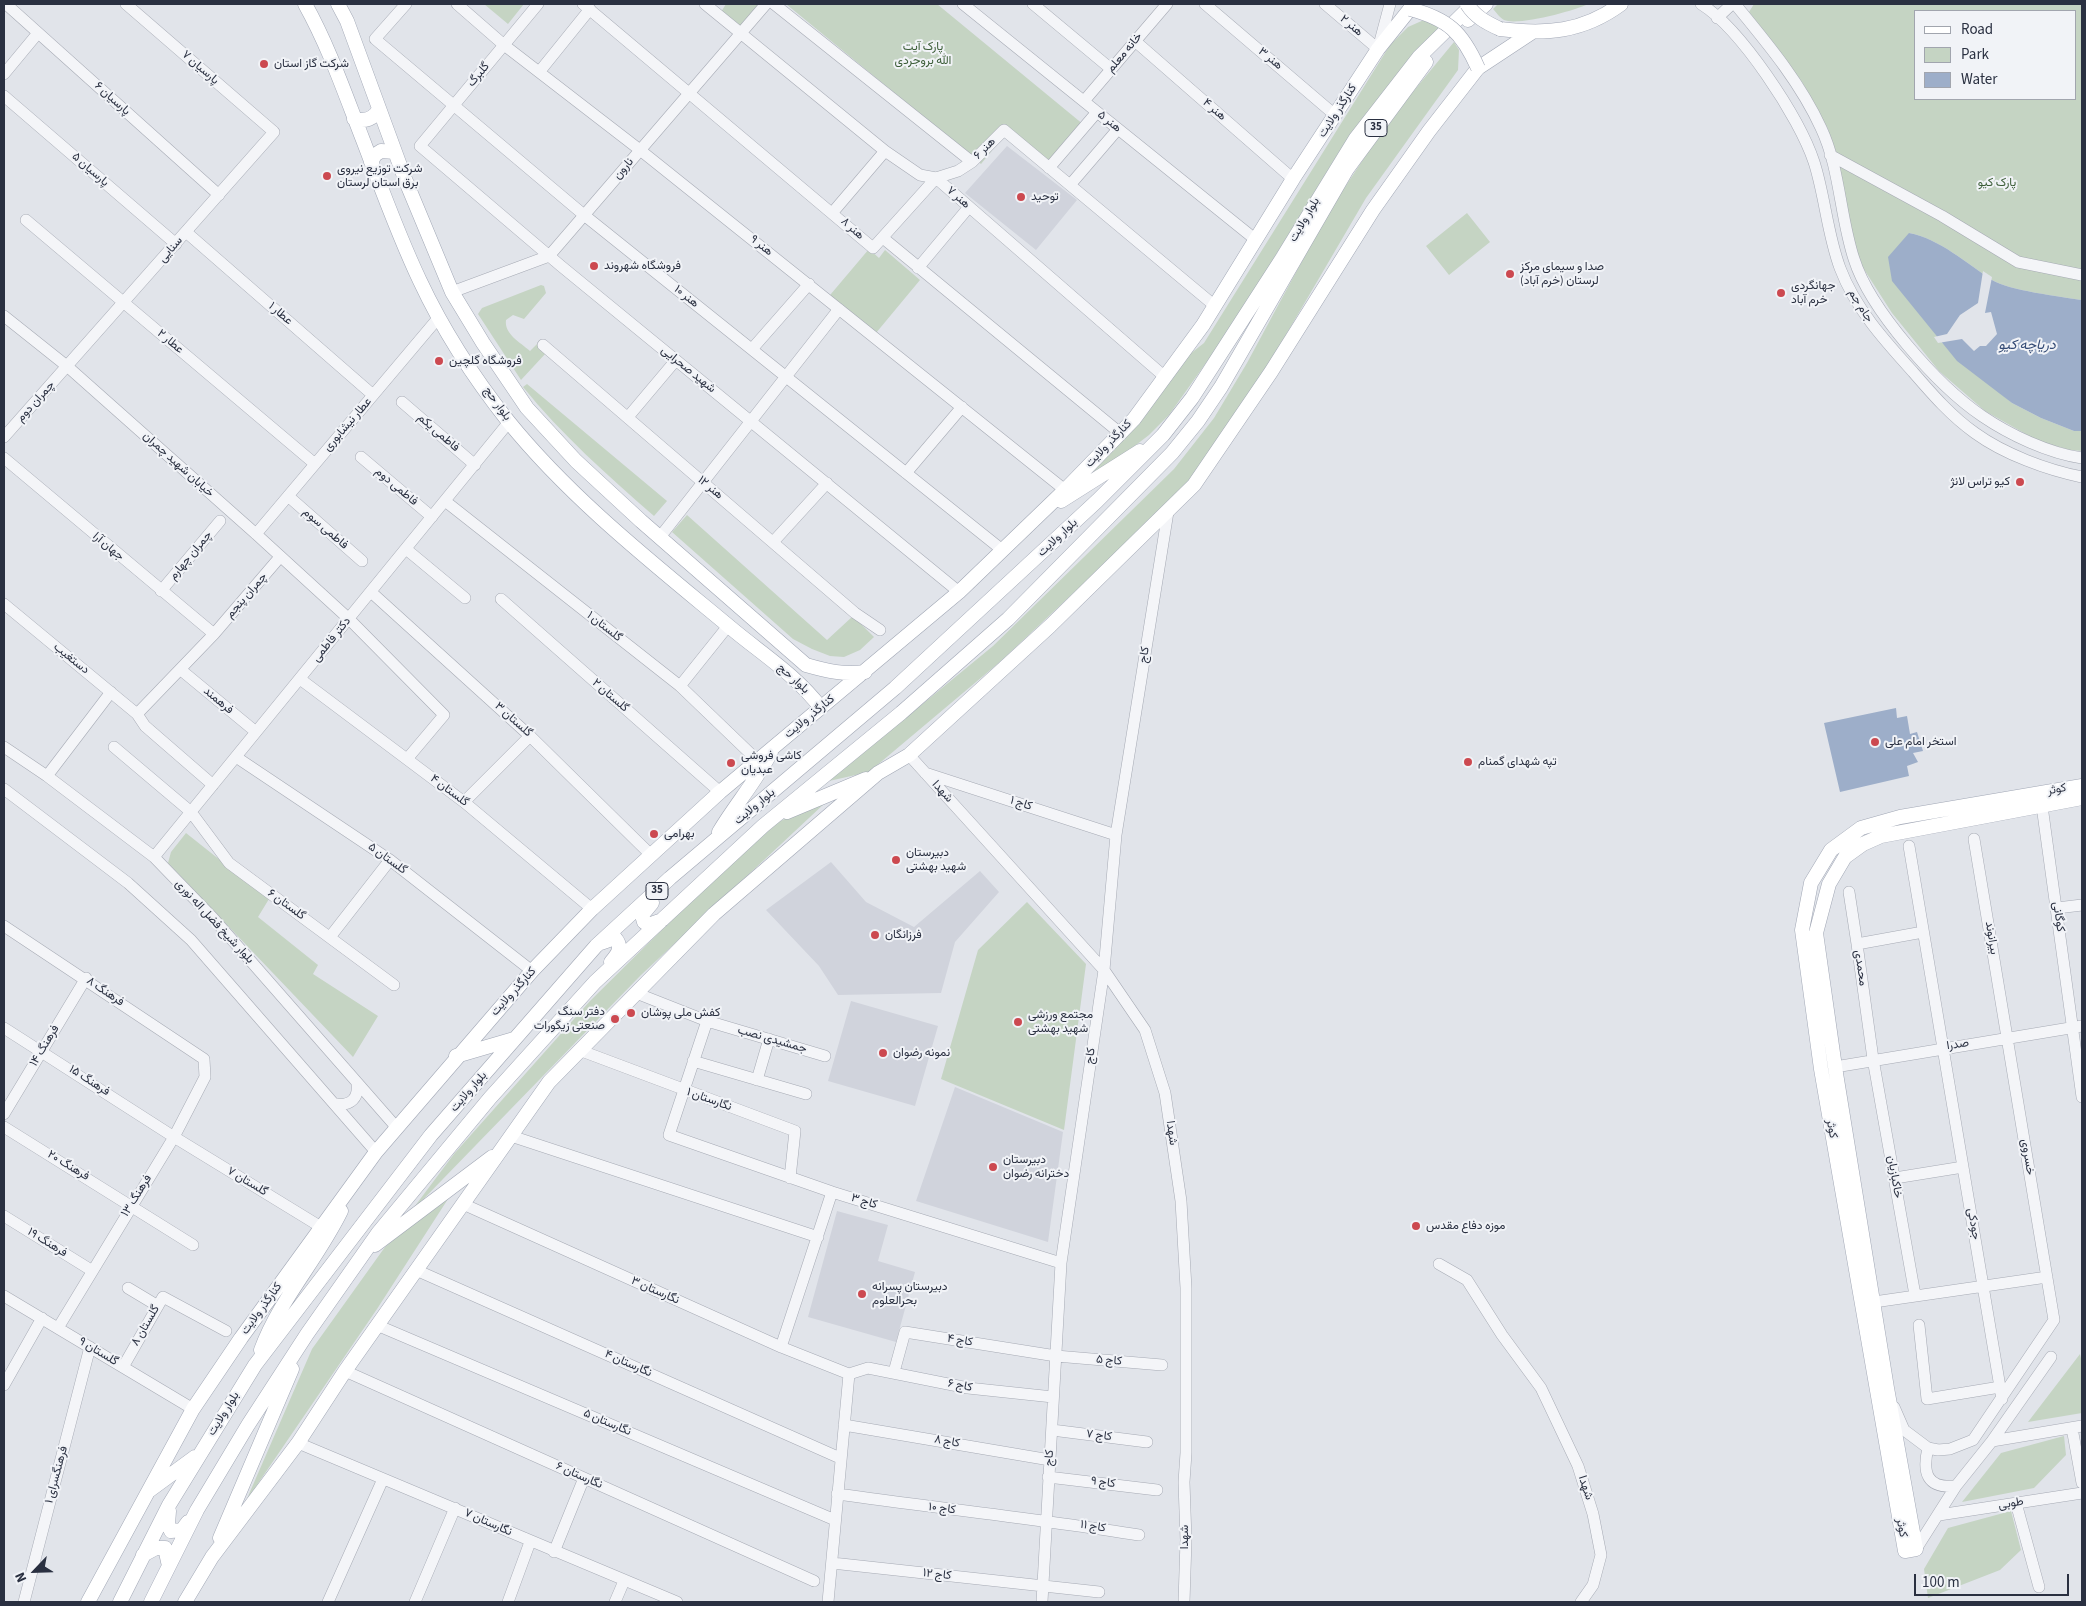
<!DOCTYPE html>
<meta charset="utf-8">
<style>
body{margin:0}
#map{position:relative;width:2086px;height:1606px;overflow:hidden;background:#e1e4ea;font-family:"Source Sans 3",sans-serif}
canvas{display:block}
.frame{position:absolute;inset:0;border:5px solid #2a3041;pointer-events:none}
.legend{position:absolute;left:1914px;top:10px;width:162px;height:90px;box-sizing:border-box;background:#f1f3f7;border:1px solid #a1a5ae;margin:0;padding:6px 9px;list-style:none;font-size:15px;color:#2a3041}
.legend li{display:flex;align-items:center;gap:10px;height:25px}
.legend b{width:25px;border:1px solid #a1a5ae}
.north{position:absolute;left:10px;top:1546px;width:50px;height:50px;-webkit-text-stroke:4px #f1f3f7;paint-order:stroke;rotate:246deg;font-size:14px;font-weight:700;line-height:20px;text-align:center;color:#2a3041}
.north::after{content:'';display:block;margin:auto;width:18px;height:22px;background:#2a3041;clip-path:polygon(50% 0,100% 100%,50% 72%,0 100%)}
.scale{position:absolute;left:1914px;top:1574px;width:155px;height:22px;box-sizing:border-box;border:2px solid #2a3041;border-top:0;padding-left:6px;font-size:15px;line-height:18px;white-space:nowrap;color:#2a3041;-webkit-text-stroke:4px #f1f3f7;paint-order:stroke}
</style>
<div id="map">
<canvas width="2086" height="1606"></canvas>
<div class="frame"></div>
<ul class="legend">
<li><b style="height:6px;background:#fff"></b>Road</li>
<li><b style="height:14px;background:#c5d4c3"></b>Park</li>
<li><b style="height:14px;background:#9daec9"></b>Water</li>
</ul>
<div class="north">N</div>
<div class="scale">100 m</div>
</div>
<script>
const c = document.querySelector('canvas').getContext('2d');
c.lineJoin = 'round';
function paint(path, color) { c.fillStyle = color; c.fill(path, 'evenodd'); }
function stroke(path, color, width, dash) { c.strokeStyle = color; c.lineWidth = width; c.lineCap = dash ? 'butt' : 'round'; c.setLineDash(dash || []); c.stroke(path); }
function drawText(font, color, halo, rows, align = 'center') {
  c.font = font + ' "Source Sans 3",Vazirmatn,sans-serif'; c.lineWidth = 4; c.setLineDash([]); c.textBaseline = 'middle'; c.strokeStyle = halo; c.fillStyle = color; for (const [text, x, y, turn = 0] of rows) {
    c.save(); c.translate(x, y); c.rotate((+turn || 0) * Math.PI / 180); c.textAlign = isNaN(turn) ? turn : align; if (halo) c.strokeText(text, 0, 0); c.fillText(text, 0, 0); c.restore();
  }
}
paint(new Path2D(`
 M 1007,146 L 1077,200 L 1036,250 L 965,193 Z
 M 831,862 L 866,902 L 914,927 L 980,871 L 999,892 L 955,942 L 941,993 L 838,995 L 819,966 L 766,910 Z
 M 851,1001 L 938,1026 L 915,1106 L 828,1081 Z
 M 955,1087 L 1063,1132 L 1048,1242 L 916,1201 Z
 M 837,1211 L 888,1225 L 878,1261 L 915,1272 L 896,1342 L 808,1317 Z`), '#d0d3dc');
paint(new Path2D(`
 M 484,4 L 524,4 L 508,24 Z
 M 726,4 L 760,4 L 740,28 L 721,12 Z
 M 786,4 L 937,4 L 1084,125 L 1050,166 L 1008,131 L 981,164 Z
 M 1498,4 L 1588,4 C 1574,11 1518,26 1504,20 C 1500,18 1496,12 1493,9 Z
 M 1754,4 L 2082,4 L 2082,300 C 2062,297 2007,290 1992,280 C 1966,263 1940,239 1909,233 L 1939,340 L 2012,403 L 2041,418 L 2074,431 L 2082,431 L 2082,451 L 2070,450 L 2038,441 L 1985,411 L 1939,371 L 1892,313 L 1858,260 L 1828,129 L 1802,82 L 1749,12 ZM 1915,11 L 2075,11 L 2075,99 L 1915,99 Z
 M 1426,19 L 1439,27 L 1384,92 L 1339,152 L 1235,322 L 1169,415 L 1149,435 L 1098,474 L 1091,470 L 1185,358 L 1204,343 L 1390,45 L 1408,27 Z
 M 1454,42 L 1459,50 L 1458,70 L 1366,198 L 1246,403 L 1195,475 L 1149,522 L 1001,661 L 869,772 L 829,781 L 993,646 L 1174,469 L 1214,418 L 1247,363 L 1329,211 L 1388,122 Z
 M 1467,213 L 1490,242 L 1449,275 L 1426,246 Z
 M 869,249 L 879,258 L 885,250 L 920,280 L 876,333 L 825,301 Z
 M 541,285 L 544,286 L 546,293 L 524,319 L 513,315 L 506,320 C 504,334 520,342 530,351 L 537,344 L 546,353 L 521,380 L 478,314 L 482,308 Z
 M 527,384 L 667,501 L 654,516 C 607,475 562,435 523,387 Z
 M 687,515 L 827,640 L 853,616 L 874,637 L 860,650 L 844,657 L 830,656 L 812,649 L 793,639 L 672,532 Z
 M 840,789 L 641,975 L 409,1214 L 454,1154 L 590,1001 L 693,899 L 777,823 Z
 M 186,833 L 269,899 L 258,917 L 318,965 L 313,974 L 378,1016 L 353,1057 L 168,863 L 171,852 Z
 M 1027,902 L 1086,964 L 1064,1130 L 941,1079 L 978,950 Z
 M 457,1185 L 377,1309 L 246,1501 L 312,1349 L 385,1247 Z
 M 2080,1354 L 2082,1363 L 2082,1413 L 2028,1422 Z
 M 2064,1436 L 2066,1455 L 2034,1488 L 1962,1502 L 2001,1453 Z
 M 2011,1511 L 2021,1550 L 2000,1570 L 1928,1598 L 1924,1569 L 1948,1528 Z`), '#c5d4c3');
paint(new Path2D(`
 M 1909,233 C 1940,239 1966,263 1992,280 C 2007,290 2062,297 2082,300 L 2082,431 L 2074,431 L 2041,418 L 2012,403 L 1957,361 L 1892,281 L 1888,257 Z
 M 1896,708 L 1897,718 L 1907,716 L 1910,734 L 1917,732 L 1923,751 L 1913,753 L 1918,762 L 1907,766 L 1909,776 L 1840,792 L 1824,723 Z`), '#9daec9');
paint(new Path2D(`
 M 1983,271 L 1992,277 L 1985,313 L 1991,312 L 1997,334 L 1986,346 L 1980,346 L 1974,351 L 1962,339 L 1938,343 L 1934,337 L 1947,334 L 1960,315 L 1978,303 Z`), '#e1e4ea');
const minor = new Path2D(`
 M 6,4 L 219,195
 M 406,4 L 375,39 L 584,215 L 1001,549
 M 457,4 L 504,45 L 640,150 L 1065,490
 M 538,4 L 420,146 L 561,266 L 959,592
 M 583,4 L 873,248 L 936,178 L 958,171 L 972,162 L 1004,130 L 1215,306
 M 705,4 L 885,151 L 920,175 L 936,178 L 1165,377
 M 774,4 L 972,162
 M 963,4 L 1256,240
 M 1033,4 L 1111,69
 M 1205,4 L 1335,115
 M 1325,4 L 1378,49 L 1390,4
 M 1701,4 C 1741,29 1799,117 1814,162 C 1825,196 1827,233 1840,268 C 1855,308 1884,340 1913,372 C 1932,394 1951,416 1975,433 C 2004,454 2047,470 2082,477
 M 1735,4 C 1767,43 1800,82 1821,128 C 1840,168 1840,217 1854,259 C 1870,310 1938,386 1982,416 C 2010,435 2048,453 2082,458
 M 1717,18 L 1732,4
 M 1135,41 L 1293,179
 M 540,71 L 590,9
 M 4,74 L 38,33
 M 4,96 L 176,244
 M 1084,101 L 1167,4
 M 1830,155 L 1942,216 L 2018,262 L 2082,275
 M 1049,168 L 1097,112
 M 1070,185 L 1118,129
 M 833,212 L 885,151
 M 26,220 L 315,464
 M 186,232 L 373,395
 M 883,238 L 1120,433
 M 918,268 L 969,207
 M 452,292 L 549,256 L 766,4
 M 4,316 L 68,367 L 256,534 L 349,619 L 444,715 L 407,759
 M 543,345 L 855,613 L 880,630
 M 752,349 L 809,284
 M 402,402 L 475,465
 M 628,417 L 676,360
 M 4,437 L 274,132 L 126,4
 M 361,457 L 432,517
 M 4,458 L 214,634
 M 906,473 L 962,407
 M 288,496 L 362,561
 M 445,501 L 680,686 L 757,760
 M 256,534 L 439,317
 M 660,537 L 839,309
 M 774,541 L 827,483
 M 406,549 L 465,598
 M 161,591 L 220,521
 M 371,592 L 530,736 L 650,854
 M 501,599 L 720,792
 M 4,604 L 137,714 L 145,726 L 213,785
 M 181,670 L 256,732
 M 300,679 L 464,802 L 592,909
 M 680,686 L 728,626
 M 137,714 L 214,634 L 280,557
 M 4,747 L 47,776 L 154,857 L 213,918 L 397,1128
 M 114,747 L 191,812 L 229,863 L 394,985
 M 909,755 L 1104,970 L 1145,1030 L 1165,1093 L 1181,1201 L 1186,1288 L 1186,1453 L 1184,1482 L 1186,1540 L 1184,1602
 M 236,757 L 390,860 L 532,971
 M 925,773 L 1116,835
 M 47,776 L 111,692
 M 4,789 L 128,883 L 191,940 L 376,1152
 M 464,802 L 530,736
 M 2042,806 L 2082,1097
 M 1909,846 L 2002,1399
 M 154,857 L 509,422
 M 1849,892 L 1857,944
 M 2057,908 L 2082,905
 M 4,926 L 204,1059 L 205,1077 L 174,1137 L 58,1328
 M 330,937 L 390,860
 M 636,993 L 707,1021 L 825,1056
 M 707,1021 L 669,1135 L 832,1192 L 1061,1263
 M 4,1028 L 174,1137 L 321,1227
 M 579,1050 L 795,1131 L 790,1178
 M 693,1061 L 806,1094
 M 1835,1067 L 2082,1026
 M 757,1080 L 769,1039
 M 336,1104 C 351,1106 359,1098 357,1083
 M 4,1114 L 86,978
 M 4,1127 L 193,1245
 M 511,1136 L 818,1237
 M 1895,1178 L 1963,1167
 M 463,1204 L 781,1347 L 849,1374
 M 4,1216 L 91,1270
 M 1439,1264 L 1467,1280 L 1502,1335 L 1541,1388 L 1578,1466 L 1593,1514 L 1601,1555 L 1593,1585 L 1581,1602
 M 416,1270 L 840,1458
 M 128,1288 L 158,1306
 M 1915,1295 L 1873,1059 L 1857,944 L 1923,932
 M 4,1296 L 193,1409
 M 1874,1302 L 2047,1277
 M 1919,1325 L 1927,1399 L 2000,1387
 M 379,1326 L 835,1520
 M 781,1347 L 832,1192
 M 123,1367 L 163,1297 L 226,1331
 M 345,1371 L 814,1581
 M 894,1372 L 905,1332 L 1056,1356 L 1162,1365
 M 4,1385 L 42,1318
 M 1894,1407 L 1904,1430 L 1928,1448 L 1938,1450 L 1950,1449 L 1973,1440 L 2054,1320 L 1974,839
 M 844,1425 L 1050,1460
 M 2072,1428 L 2082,1483
 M 1052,1430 L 1147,1442
 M 1992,1441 L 2082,1426
 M 298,1443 L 677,1602
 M 1928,1448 C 1922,1473 1927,1489 1956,1486
 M 1048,1477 L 1157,1490
 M 837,1494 C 938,1508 1039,1519 1139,1535
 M 2016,1503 L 2039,1587
 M 1939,1515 L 2082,1493
 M 1916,1549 L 1956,1486 L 1992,1441 L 2051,1357
 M 554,1552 L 584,1478
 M 832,1563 L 1099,1592
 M 24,1602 L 90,1347
 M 328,1602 L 383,1479
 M 415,1602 L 455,1508
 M 508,1602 L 530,1542
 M 615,1602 L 624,1581
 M 828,1602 L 849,1374 L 868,1368 L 968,1388 L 1053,1397
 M 1042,1602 L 1061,1263 L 1104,970 L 1116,835 L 1168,512`);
const major = new Path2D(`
 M 305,4 C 329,47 345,94 363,140 C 381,187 398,235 420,281 C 443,330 474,378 508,421 C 571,499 654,564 731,628 C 762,654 796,675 821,708
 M 338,4 L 347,21 L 405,179 L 452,292 L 483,343 L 527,408 L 576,461 L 641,521 L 806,665 C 827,671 844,675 865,672
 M 1468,20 L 1486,4
 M 1500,29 C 1546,35 1583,32 1621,4
 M 354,119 C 365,122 374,119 379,109
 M 371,162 L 375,155 L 381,151 L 395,152
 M 1061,501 L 1140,451
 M 2082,786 L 1900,817 L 1861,828 L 1831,850 L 1811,883 L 1802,930 L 1821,1069 L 1905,1551 L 1916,1549 L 1887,1388 L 1835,1067 L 1816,933 L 1829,884 L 1845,857 L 1863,844 L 1881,836 L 2082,798
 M 787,812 L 866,779
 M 719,832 C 735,805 757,780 771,752
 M 652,903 L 642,915 L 644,922 L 648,925 L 662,920
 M 601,943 L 615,938 C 623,947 618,954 611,962
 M 456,1056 L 514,1039
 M 375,1245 L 492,1157
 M 261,1350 C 280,1299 317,1260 341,1211
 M 150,1490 L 195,1457
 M 169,1511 L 168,1525 L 171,1531 L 182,1530 L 188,1522
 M 220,1538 L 292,1369
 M 143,1555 L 156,1548 L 165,1548 L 169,1566
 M 88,1602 L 193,1409 L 241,1338 L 376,1152 L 532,971 L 592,909 L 720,792 L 959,592 L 1065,490 L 1134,419 L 1203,325 L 1293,179 L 1378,49 L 1414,4
 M 120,1602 L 169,1505 L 255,1365 L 431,1135 L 596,946 L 670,878 L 895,688 L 1097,501 L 1163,435 L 1192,398 L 1283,257 L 1356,138 L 1419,57 L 1473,4
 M 151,1602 L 197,1510 L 248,1425 L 307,1334 L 378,1233 L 490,1098 L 595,982 L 763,826 L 901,713 L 1008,619 L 1172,453 L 1198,421 L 1221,387 L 1347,169 L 1426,62
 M 185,1602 L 212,1557 L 298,1443 L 345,1371 L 549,1082 L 714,914 L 878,773 L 909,755 L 1050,626 L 1194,485 L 1271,372 L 1373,210 L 1429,131 L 1478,68 L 1531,33`);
stroke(minor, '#a6aab4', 12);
stroke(major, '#a1a7b5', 15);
stroke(minor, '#f4f5f8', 11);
stroke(major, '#fff', 14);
const majorBridge = new Path2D(`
 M 1467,4 C 1475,17 1487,23 1500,29
 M 1410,9 C 1448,19 1462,32 1478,68`);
stroke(majorBridge, '#a1a7b5', 15, []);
stroke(majorBridge, '#fff', 14);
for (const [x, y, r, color] of [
 [264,64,5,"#cc4950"],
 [327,176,5,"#cc4950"],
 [1021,197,5,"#cc4950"],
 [594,266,5,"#cc4950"],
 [1510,274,5,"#cc4950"],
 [1781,293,5,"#cc4950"],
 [439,361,5,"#cc4950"],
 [2020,482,5,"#cc4950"],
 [1875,742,5,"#cc4950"],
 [1468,762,5,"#cc4950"],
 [731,763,5,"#cc4950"],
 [654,834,5,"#cc4950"],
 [896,860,5,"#cc4950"],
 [875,935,5,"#cc4950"],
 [631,1013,5,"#cc4950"],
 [615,1019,5,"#cc4950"],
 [1018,1022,5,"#cc4950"],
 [883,1053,5,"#cc4950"],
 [993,1167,5,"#cc4950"],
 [1416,1226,5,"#cc4950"],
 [862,1294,5,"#cc4950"]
]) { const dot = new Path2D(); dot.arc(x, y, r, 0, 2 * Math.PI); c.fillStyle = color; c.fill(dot); stroke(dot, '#f1f3f7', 2); }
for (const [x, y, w] of [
 [1376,128,22],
 [657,891,22]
]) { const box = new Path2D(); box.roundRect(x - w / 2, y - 8.5, w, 17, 4); c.fillStyle = '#f1f3f7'; c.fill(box); stroke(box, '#2a3041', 1); }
drawText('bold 11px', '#2a3041', null, [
 ["35",1376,128],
 ["35",657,891]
]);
drawText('12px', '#2a3041', '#f1f3f7', [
 ["هنر ۲",1351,26,40],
 ["خانه معلم",1125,53,-50],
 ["هنر ۳",1270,59,40],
 ["پارسیان ۷",200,68,41],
 ["گلبرگ",479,75,-50],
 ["پارسیان ۶",112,99,42],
 ["هنر ۴",1214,110,41],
 ["کنارگذر ولایت",1338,111,-57],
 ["هنر ۵",1109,122,39],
 ["هنر ۶",985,149,-45],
 ["نارون",624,169,-49],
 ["پارسیان ۵",90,170,41],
 ["هنر ۷",958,198,41],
 ["بلوار ولایت",1305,220,-60],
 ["هنر ۸",852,229,42],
 ["هنر ۹",761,246,39],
 ["سنایی",171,250,-49],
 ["هنر ۱۰",686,297,39],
 ["جام جم",1860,306,58],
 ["عطار ۱",280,314,41],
 ["عطار ۲",170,342,40],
 ["شهید صحرایی",688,370,39],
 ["چمران دوم",36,402,-48],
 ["بلوار حج",497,404,54],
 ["عطار نیشابوری",348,425,-49],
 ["فاطمی یکم",438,433,41],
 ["کنارگذر ولایت",1109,444,-46],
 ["خیابان شهید چمران",178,465,42],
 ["فاطمی دوم",396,487,40],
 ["هنر ۱۲",710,488,40],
 ["فاطمی سوم",325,529,41],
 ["بلوار ولایت",1058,538,-43],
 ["جهان آرا",108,547,40],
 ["چمران چهارم",191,556,-50],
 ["چمران پنجم",247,596,-49],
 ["گلستان ۱",604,627,38],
 ["دکتر فاطمی",332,640,-51],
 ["کاج",1145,655,-81],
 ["دستغیب",71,659,39],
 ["بلوار حج",793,679,42],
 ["گلستان ۲",610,696,41],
 ["فرهمند",218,701,40],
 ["کنارگذر ولایت",810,717,-39],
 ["گلستان ۳",513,720,42],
 ["کوثر",2057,790,-10],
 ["گلستان ۴",449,791,37],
 ["شهدا",942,792,48],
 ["کاج ۱",1021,804,18],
 ["بلوار ولایت",755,807,-40],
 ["گلستان ۵",387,859,36],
 ["گلستان ۶",286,905,36],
 ["کوگانی",2058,917,82],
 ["بلوار شیخ فضل اله نوری",214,922,47],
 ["بیرانوند",1991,938,81],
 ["محمدی",1860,968,82],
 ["فرهنگ ۸",105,992,34],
 ["کنارگذر ولایت",514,992,-48],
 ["جمشیدی نصب",772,1040,16],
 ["صدرا",1958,1045,-9],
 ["فرهنگ ۱۴",45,1046,-59],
 ["کاج",1091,1056,-82],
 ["فرهنگ ۱۵",89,1081,33],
 ["بلوار ولایت",469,1092,-49],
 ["نگارستان ۱",709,1100,20],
 ["کوثر",1831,1129,80],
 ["شهدا",1171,1133,82],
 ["خسروی",2027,1157,81],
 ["فرهنگ ۲۰",68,1166,31],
 ["خاکبازیان",1894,1177,80],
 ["گلستان ۷",247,1182,31],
 ["فرهنگ ۱۳",137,1196,-58],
 ["کاج ۳",864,1202,17],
 ["جودکی",1973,1224,80],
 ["فرهنگ ۱۹",47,1243,32],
 ["نگارستان ۳",655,1291,24],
 ["کنارگذر ولایت",262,1309,-54],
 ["گلستان ۸",146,1326,-60],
 ["کاج ۴",960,1341,9],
 ["گلستان ۹",98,1352,31],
 ["کاج ۵",1109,1361,5],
 ["نگارستان ۴",628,1364,24],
 ["کاج ۶",960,1386,11],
 ["بلوار ولایت",224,1414,-58],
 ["نگارستان ۵",607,1423,23],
 ["کاج ۷",1099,1436,7],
 ["کاج ۸",947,1442,10],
 ["کاج",1050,1458,-86],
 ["فرهنگسرای ۱",57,1475,-75],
 ["نگارستان ۶",579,1476,24],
 ["کاج ۹",1103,1483,7],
 ["شهدا",1585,1488,72],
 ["طوبی",2011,1504,-9],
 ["کاج ۱۰",942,1509,7],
 ["نگارستان ۷",488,1523,24],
 ["کاج ۱۱",1093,1527,9],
 ["کوثر",1901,1528,80],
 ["شهدا",1185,1537,-90],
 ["کاج ۱۲",937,1575,6]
]);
drawText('12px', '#3b5d37', '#f1f3f7', [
 ["پارک آیت",923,47],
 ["الله بروجردی",923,61],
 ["پارک کیو",1997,183]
]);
drawText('12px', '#2a3041', '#f1f3f7', [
 ["شرکت گاز استان",274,64],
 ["شرکت توزیع نیروی",337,169],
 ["برق استان لرستان",337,183],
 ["توحید",1031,197],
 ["فروشگاه شهروند",604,266],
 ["صدا و سیمای مرکز",1520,267],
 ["لرستان (خرم آباد)",1520,281],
 ["جهانگردى",1791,286],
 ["خرم آباد",1791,300],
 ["فروشگاه گلچین",449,361],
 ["کیو تراس لانژ",2010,482,"right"],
 ["استخر امام علی",1885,742],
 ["کاشی فروشی",741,756],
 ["عبدیان",741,770],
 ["تپه شهدای گمنام",1478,762],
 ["بهرامی",664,834],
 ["دبیرستان",906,853],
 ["شهید بهشتی",906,867],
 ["فرزانگان",885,935],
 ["دفتر سنگ",605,1012,"right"],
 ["صنعتی زیگورات",605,1026,"right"],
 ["کفش ملی پوشان",641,1013],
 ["مجتمع ورزشی",1028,1015],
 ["شهید بهشتی",1028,1029],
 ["نمونه رضوان",893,1053],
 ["دبیرستان",1003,1160],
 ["دخترانه رضوان",1003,1174],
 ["موزه دفاع مقدس",1426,1226],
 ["دبیرستان پسرانه",872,1287],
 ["بحرالعلوم",872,1301]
], 'left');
drawText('italic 14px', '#344b75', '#f1f3f7', [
 ["دریاچه کیو",2027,346]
]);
</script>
